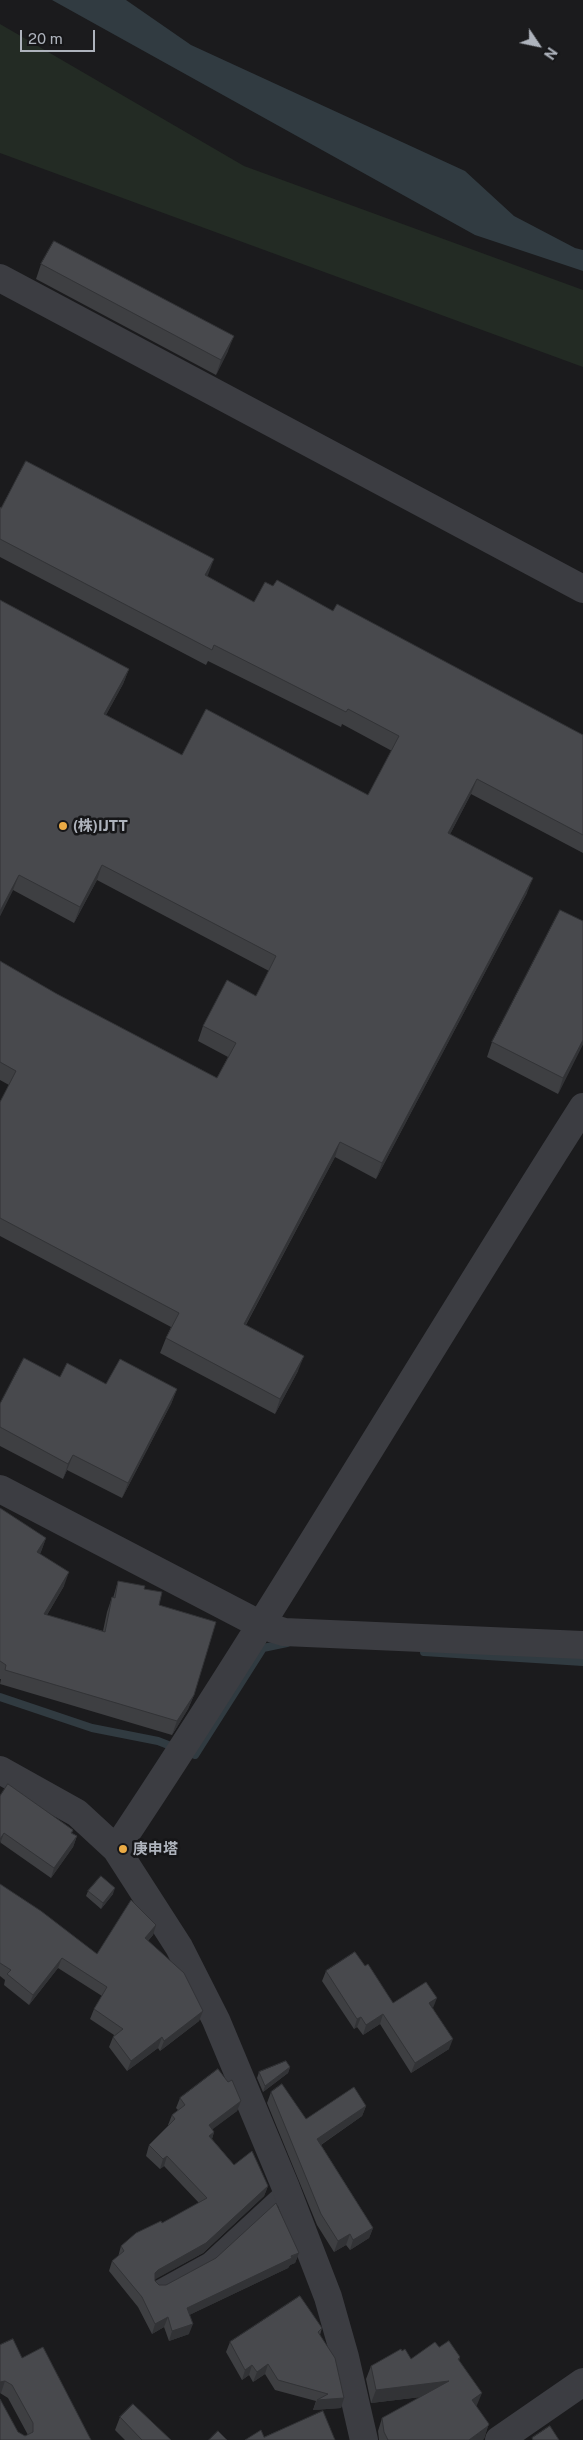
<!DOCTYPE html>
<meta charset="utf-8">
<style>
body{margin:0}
#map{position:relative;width:583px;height:2440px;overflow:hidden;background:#1b1b1d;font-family:"Public Sans",sans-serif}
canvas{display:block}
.north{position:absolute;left:513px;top:20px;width:50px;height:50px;-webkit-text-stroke:4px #161618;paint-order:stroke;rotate:124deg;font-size:14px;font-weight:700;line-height:20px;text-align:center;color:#aeb3bc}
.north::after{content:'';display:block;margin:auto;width:18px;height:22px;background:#aeb3bc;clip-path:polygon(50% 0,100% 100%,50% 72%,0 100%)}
.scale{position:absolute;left:20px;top:30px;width:75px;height:22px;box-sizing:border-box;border:2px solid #aeb3bc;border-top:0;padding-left:6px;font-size:15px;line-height:18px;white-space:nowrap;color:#aeb3bc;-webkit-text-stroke:4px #161618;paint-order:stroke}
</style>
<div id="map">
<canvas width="583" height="2440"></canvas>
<div class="north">N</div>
<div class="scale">20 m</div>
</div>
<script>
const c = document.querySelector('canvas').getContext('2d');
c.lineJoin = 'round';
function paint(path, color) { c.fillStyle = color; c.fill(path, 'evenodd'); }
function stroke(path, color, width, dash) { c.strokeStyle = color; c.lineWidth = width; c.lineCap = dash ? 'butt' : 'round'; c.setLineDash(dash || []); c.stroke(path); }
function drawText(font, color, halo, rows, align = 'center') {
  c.font = font + ' "Public Sans","Noto Sans JP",sans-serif'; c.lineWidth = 5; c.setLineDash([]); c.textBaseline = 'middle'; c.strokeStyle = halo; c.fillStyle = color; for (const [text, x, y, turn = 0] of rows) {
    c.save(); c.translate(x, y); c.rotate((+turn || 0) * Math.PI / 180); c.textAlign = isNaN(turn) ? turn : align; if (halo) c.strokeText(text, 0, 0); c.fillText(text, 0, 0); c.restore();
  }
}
paint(new Path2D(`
 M 0,24 L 244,166 L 583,290 L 583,367 L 0,153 Z`), '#232b24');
paint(new Path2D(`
 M 52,0 L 126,0 L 191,45 L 465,171 L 514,216 L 575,248 L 583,250 L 583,271 L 475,235 Z`), '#313b41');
stroke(new Path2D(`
 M 424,1652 L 583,1662
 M 0,1697 L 92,1728 L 158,1741 L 176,1748
 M 186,1752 L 195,1755 L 263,1648 L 287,1643`), '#313b41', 8);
stroke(new Path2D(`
 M 159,2287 L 208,2260 L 286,2188`), '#3c3d42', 14);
stroke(new Path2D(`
 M 0,278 L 583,589
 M 0,1489 L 261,1625 L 284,1632 L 583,1645
 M 0,1770 L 77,1813 L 116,1849 L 179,1947 L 216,2020 L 286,2188 L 328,2297 L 345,2357 L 364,2440
 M 116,1849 C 278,1606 426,1353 583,1107
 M 499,2440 L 583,2382`), '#3c3d42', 28);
paint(new Path2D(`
 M 41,264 L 228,351 L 216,375 L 36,279 Z
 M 0,507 L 207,576 L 254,602 L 273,586 L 333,611 L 583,735 L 583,853 L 471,794 L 450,834 L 527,893 L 376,1179 L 335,1157 L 246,1325 L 298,1371 L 275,1414 L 160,1353 L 166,1338 L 171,1327 L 0,1236 L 0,1102 L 9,1085 L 0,1080 L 0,961 L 57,994 L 217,1078 L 228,1057 L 198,1041 L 203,1026 L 256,996 L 269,971 L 97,880 L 74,923 L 13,890 L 0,916 L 0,600 L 129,669 L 123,684 L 106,715 L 182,755 L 368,795 L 392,751 L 342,724 L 341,727 L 208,661 L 206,665 L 0,557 Z
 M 583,921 L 583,1044 L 558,1094 L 487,1057 L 492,1042 Z
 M 60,1377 L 106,1384 L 177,1389 L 171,1404 L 122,1498 L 67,1470 L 63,1479 L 0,1446 L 0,1404 Z
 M 0,1508 L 46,1538 L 40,1554 L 64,1586 L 47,1615 L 103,1631 L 107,1612 L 112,1597 L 113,1598 L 118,1581 L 144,1589 L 159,1605 L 194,1695 L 188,1709 L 172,1735 L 0,1684 L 1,1679 L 0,1679 Z
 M 0,1796 L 73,1830 L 72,1833 L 77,1836 L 73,1847 L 51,1878 L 1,1843 Z
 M 0,1884 L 97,1954 L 156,1925 L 153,1935 L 148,1941 L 203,2011 L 199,2021 L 160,2051 L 158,2048 L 127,2071 L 109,2047 L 113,2037 L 114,2035 L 90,2019 L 94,2009 L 102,1996 L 58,1968 L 29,2005 L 4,1985 L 5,1980 L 0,1976 Z
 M 88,1891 L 113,1894 L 101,1909 L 86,1896 Z
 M 365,1966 L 393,2003 L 433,2008 L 449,2049 L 411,2073 L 380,2024 L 363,2035 L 357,2027 L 354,2029 L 322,1981 L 326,1971 Z
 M 290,2067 L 288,2073 L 263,2092 L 257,2078 L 259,2072 Z
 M 271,2092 L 306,2119 L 366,2106 L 362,2116 L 321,2145 L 373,2228 L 369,2238 L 350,2250 L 346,2245 L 334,2252 L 317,2225 L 267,2103 Z
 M 180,2098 L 241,2101 L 237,2111 L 212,2129 L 214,2132 L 212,2139 L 234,2165 L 268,2186 L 264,2196 L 203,2253 L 155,2279 L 155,2281 L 159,2285 L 166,2285 L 299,2253 L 295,2263 L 290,2265 L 288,2268 L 189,2315 L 189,2334 L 169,2341 L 164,2327 L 152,2334 L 138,2307 L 109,2271 L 112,2261 L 118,2257 L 121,2246 L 199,2203 L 164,2166 L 160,2169 L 146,2156 L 149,2145 L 169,2125 L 168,2125 L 172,2115 L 178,2110 L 176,2108 Z
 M 322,2328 L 320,2335 L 344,2398 L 341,2408 L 313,2410 L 316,2401 L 275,2390 L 265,2374 L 253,2382 L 249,2375 L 242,2380 L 226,2352 L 230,2342 Z
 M 0,2345 L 22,2358 L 91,2440 L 0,2440 L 18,2432 L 25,2436 L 28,2435 L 8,2398 L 0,2393 Z
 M 439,2347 L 460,2357 L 459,2361 L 477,2405 L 476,2406 L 488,2426 L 484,2439 L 482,2440 L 379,2440 L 378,2431 L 382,2418 L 421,2397 L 371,2403 L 366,2379 L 371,2366 L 402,2351 L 411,2359 Z
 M 120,2417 L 171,2440 L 125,2440 L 115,2430 Z`), '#3e3f42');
paint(new Path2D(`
 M 234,336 L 228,351 L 216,375 L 221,360 Z
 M 214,559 L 208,575 L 200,591 L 205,575 Z
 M 129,669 L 123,684 L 98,729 L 104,714 Z
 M 477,779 L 471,794 L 443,848 L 448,833 Z
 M 102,865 L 97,880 L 74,923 L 80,907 Z
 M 19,875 L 13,890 L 0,916 L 0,911 Z
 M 533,878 L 527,893 L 376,1179 L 382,1163 Z
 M 583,1040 L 583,1044 L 558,1094 L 563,1078 Z
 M 340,1142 L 335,1157 L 238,1339 L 244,1324 Z
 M 304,1356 L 298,1371 L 275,1414 L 280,1399 Z
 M 177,1389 L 171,1404 L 122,1498 L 128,1483 Z
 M 73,1455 L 67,1470 L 63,1479 L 68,1464 Z
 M 46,1538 L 41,1552 L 32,1566 L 37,1552 Z
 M 69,1572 L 64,1586 L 39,1628 L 44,1614 Z
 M 194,1695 L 188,1709 L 172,1735 L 177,1721 Z
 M 4,1833 L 0,1844 L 0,1839 Z
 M 77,1836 L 73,1847 L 51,1878 L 54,1868 Z
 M 115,1888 L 113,1894 L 101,1909 L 103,1903 Z
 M 156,1925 L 153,1935 L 141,1948 L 145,1938 Z
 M 62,1958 L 58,1968 L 29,2005 L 33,1995 Z
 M 437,1998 L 433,2008 L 429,2003 Z
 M 203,2011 L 199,2021 L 160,2051 L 164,2041 Z
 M 383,2014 L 380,2024 L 363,2035 L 366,2025 Z
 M 361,2017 L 357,2027 L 354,2029 L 357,2019 Z
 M 162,2037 L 158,2048 L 127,2071 L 131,2061 Z
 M 453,2039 L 449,2049 L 411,2073 L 415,2063 Z
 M 290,2067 L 288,2073 L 263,2092 L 265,2086 Z
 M 241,2101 L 237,2111 L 205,2135 L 209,2125 Z
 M 366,2106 L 362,2116 L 313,2150 L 317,2139 Z
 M 214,2132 L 211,2142 L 209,2136 Z
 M 167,2156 L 164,2166 L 160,2169 L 163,2159 Z
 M 268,2186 L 264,2196 L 203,2253 L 154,2280 L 155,2273 L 158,2270 Z
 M 373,2228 L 369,2238 L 350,2250 L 353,2240 Z
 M 350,2234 L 346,2245 L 334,2252 L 338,2241 Z
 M 299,2253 L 295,2263 L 290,2265 L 288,2268 L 183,2318 L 187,2308 Z
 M 168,2317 L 164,2327 L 152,2334 L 155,2324 Z
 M 193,2324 L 189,2334 L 169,2341 L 172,2331 Z
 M 268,2364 L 265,2374 L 253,2382 L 257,2372 Z
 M 252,2365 L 249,2375 L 242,2380 L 245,2370 Z
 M 5,2381 L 1,2393 L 0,2393 L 0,2382 Z
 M 449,2381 L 445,2394 L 371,2403 L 376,2390 Z
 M 482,2393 L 477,2405 L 467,2412 L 472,2400 Z
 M 344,2398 L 341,2408 L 313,2410 L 317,2400 Z
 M 488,2426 L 484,2439 L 482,2440 L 469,2440 Z`), '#323336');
const building = new Path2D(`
 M 54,241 L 234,336 L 221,360 L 41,264 Z
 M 26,461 L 214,559 L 205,575 L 254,602 L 265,582 L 273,586 L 277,580 L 333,611 L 337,604 L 583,735 L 583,835 L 477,779 L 448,833 L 533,878 L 382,1163 L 340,1142 L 244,1324 L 304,1356 L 280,1399 L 166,1338 L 179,1313 L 0,1218 L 0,1102 L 16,1071 L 0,1062 L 0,961 L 57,994 L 217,1078 L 236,1043 L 203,1026 L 227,980 L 256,996 L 276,956 L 102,865 L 80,907 L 19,875 L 0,911 L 0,600 L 129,669 L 104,714 L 182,755 L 206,709 L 368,795 L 399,736 L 348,709 L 346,712 L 214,645 L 212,650 L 0,539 L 0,507 L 1,508 Z
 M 560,910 L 583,921 L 583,1040 L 563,1078 L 492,1042 Z
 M 24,1358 L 60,1377 L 67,1363 L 106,1384 L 120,1359 L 177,1389 L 128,1483 L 73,1455 L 68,1464 L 0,1427 L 0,1404 Z
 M 0,1508 L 46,1538 L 37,1552 L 69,1572 L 44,1614 L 105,1632 L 112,1597 L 115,1598 L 118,1581 L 145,1586 L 144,1589 L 162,1592 L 159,1605 L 216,1622 L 194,1695 L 177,1721 L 5,1670 L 6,1665 L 0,1661 Z
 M 8,1784 L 73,1830 L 71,1833 L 77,1836 L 54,1868 L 4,1833 L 0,1839 L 0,1796 Z
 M 101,1876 L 115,1888 L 103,1903 L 88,1891 Z
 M 0,1884 L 41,1911 L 97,1954 L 131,1900 L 156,1925 L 145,1938 L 184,1973 L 203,2011 L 164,2041 L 162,2037 L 131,2061 L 113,2037 L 123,2029 L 94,2009 L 107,1987 L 62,1958 L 33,1995 L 7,1974 L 11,1970 L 0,1963 Z
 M 355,1952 L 365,1966 L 368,1964 L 393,2003 L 426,1982 L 437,1998 L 429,2003 L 453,2039 L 415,2063 L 383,2014 L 366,2025 L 361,2017 L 357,2019 L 326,1971 Z
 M 286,2061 L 290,2067 L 265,2086 L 259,2072 Z
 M 218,2069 L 228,2082 L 232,2080 L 241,2101 L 209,2125 L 214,2132 L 209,2136 L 234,2165 L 252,2151 L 268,2186 L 206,2243 L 158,2270 L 155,2273 L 155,2281 L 159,2285 L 166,2285 L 216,2258 L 276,2203 L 299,2253 L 291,2256 L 292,2258 L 187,2308 L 193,2324 L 172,2331 L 168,2317 L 155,2324 L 142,2297 L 112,2261 L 124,2251 L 121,2246 L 136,2233 L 161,2221 L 162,2223 L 207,2198 L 167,2156 L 163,2159 L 149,2145 L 175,2119 L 172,2115 L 185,2105 L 180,2098 Z
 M 282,2084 L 306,2119 L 354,2087 L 366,2106 L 317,2139 L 373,2228 L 353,2240 L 350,2234 L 338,2241 L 321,2214 L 271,2092 Z
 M 300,2296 L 322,2328 L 318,2332 L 335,2358 L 344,2398 L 317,2400 L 328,2394 L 278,2380 L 268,2364 L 257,2372 L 252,2365 L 245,2370 L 230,2342 Z
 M 13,2339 L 22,2358 L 43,2347 L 91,2440 L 0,2440 L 0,2399 L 18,2432 L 25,2436 L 33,2432 L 33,2423 L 12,2385 L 5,2381 L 0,2382 L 0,2345 Z
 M 449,2341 L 460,2357 L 458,2359 L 482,2393 L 472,2400 L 489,2424 L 488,2426 L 469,2440 L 387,2440 L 388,2440 L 384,2432 L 382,2418 L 449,2381 L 376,2390 L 371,2366 L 401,2349 L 402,2351 L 405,2349 L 411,2359 L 435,2342 L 439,2347 Z
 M 133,2404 L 171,2440 L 142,2440 L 120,2417 Z
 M 323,2411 L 335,2440 L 245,2440 L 261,2430 L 264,2437 Z
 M 550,2426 L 559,2440 L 533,2440 L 532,2438 Z
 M 218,2431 L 227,2440 L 209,2440 Z`);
paint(building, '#48494d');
stroke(building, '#323336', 1);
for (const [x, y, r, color] of [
 [63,826,5,"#ebab45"],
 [123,1849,5,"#ebab45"]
]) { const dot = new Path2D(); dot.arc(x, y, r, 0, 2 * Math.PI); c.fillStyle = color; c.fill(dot); stroke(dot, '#161618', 2); }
drawText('bold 15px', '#aeb3bc', '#161618', [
 ["(株)IJTT",73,826],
 ["庚申塔",133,1849]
], 'left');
</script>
